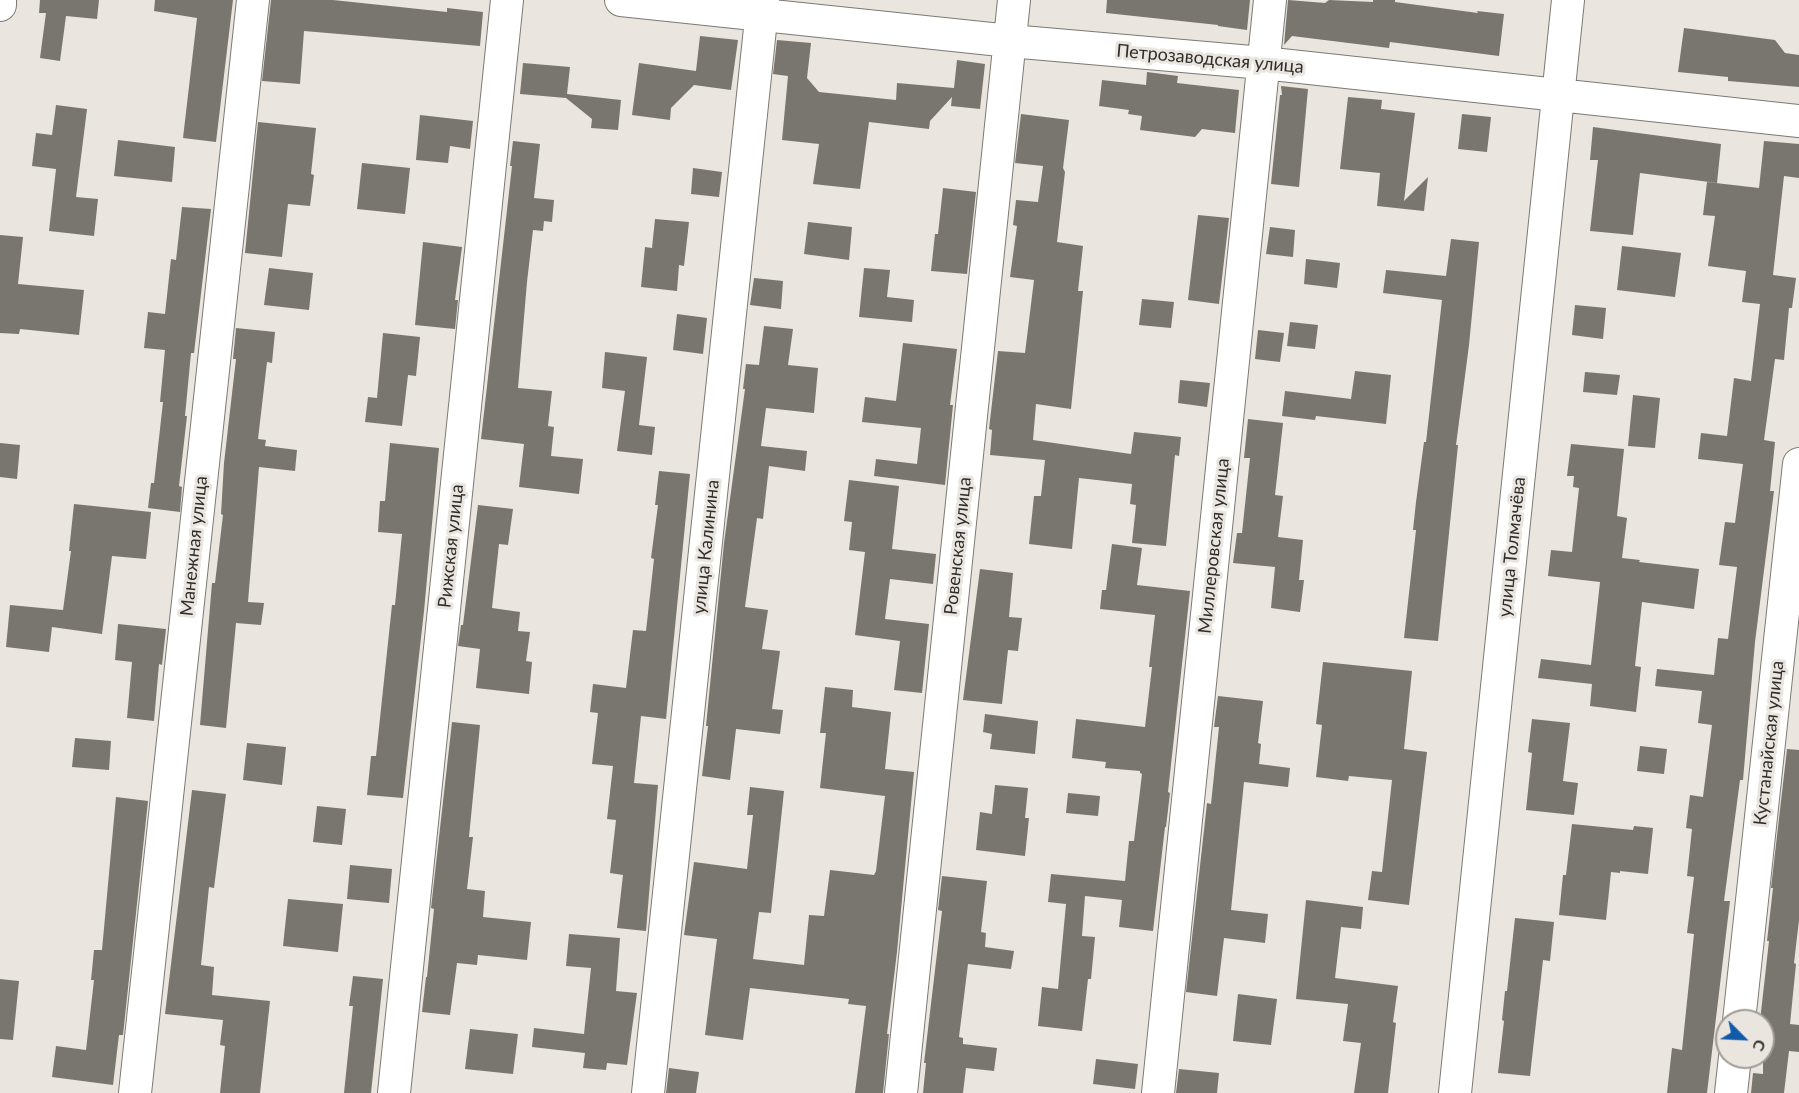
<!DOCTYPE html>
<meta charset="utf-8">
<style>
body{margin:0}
#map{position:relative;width:1799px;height:1093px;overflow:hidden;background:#eae5df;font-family:Lato,sans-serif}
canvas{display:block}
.north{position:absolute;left:1715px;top:1009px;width:60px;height:60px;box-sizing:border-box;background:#eae5df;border:2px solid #9f9b97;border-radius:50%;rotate:114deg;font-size:16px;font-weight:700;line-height:24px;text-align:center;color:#2f2d2b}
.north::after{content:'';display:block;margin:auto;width:21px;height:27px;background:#125bab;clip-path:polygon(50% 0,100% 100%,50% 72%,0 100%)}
</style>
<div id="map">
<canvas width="1799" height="1093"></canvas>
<div class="north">С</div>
</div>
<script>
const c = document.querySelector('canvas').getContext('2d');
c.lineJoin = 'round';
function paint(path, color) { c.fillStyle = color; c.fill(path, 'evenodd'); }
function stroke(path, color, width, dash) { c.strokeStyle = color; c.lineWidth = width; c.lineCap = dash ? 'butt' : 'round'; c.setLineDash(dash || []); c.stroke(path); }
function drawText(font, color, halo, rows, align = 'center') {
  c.font = font + ' Lato,sans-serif'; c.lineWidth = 6; c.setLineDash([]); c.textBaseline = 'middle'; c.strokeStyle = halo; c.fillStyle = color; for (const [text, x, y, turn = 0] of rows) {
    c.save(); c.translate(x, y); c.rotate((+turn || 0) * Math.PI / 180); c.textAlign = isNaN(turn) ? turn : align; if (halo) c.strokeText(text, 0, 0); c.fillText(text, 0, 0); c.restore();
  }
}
paint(new Path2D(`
 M 40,0 L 99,0 L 97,19 L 66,16 L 60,61 L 40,58 L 46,13 L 39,13 Z
 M 155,0 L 233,0 L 216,142 L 183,138 L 197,18 L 154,11 Z
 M 271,0 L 333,0 L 447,12 L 447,8 L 483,12 L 480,46 L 304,31 L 300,84 L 262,81 Z
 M 1107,0 L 1250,0 L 1247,30 L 1218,26 L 1218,25 L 1106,13 Z
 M 1288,0 L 1325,3 L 1329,0 L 1373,2 L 1373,0 L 1395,0 L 1395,2 L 1478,13 L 1477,11 L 1504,14 L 1499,56 L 1390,42 L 1389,48 L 1292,36 L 1284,45 Z
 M 1684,28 L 1775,40 L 1785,53 L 1799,55 L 1799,87 L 1728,81 L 1728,77 L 1678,72 Z
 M 700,36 L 738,40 L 731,90 L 694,85 L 671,108 L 670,120 L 632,115 L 639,63 L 696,71 Z
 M 777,40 L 811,43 L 807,78 L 819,92 L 896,100 L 897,83 L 954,88 L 957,60 L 985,64 L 980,109 L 951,106 L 952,97 L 930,121 L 929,129 L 869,122 L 860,189 L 813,184 L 819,144 L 782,140 L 788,76 L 773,74 Z
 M 523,63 L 570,67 L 567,94 L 621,100 L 618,130 L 591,128 L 592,119 L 566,98 L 520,94 Z
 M 1147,72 L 1178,76 L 1177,83 L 1239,90 L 1235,133 L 1202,129 L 1195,137 L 1140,130 L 1142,116 L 1128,114 L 1129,110 L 1099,106 L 1102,80 L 1146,85 Z
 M 1281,86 L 1308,89 L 1299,187 L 1271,184 L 1280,95 L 1282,95 Z
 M 1348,97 L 1382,100 L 1381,109 L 1415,113 L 1404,201 L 1428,177 L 1424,211 L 1377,206 L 1380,173 L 1340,169 Z
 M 56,105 L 87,109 L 76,197 L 98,199 L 94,236 L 49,231 L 56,169 L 32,166 L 36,133 L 52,135 Z
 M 1021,114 L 1069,120 L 1063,168 L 1065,172 L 1057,242 L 1083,246 L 1078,291 L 1083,291 L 1071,409 L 1036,404 L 1033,440 L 1131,454 L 1134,432 L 1181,437 L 1179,456 L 1175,455 L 1166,546 L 1132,543 L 1136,505 L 1130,504 L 1132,484 L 1079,478 L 1072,549 L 1029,544 L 1034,496 L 1041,496 L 1045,460 L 990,455 L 992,430 L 989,429 L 998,351 L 1025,353 L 1034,280 L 1010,277 L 1017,226 L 1013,225 L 1016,200 L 1038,202 L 1043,166 L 1015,163 Z
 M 1462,114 L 1491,117 L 1487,152 L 1458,149 Z
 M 420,115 L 473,121 L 470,149 L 450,146 L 448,163 L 416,160 Z
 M 258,122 L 316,128 L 311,174 L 314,175 L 310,206 L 288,204 L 282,257 L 245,253 Z
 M 1593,127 L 1721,144 L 1717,183 L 1640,173 L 1633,235 L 1590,231 L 1598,160 L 1590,160 Z
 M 118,140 L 175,147 L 172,182 L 114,176 Z
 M 513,141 L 540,144 L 534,198 L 554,200 L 552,222 L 544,221 L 543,231 L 533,230 L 527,282 L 518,388 L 552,391 L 548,426 L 554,427 L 551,456 L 583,459 L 579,494 L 519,487 L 524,444 L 481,439 L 512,166 L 510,166 Z
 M 1764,141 L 1799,144 L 1799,178 L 1784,176 L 1773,275 L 1796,278 L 1792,308 L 1789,308 L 1784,360 L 1775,359 L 1764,440 L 1775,442 L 1770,491 L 1774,491 L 1755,642 L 1743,780 L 1740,780 L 1724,901 L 1730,901 L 1707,1093 L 1667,1093 L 1672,1048 L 1682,1050 L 1694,934 L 1687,933 L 1694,877 L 1687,876 L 1692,829 L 1686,828 L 1690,795 L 1703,797 L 1712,725 L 1698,723 L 1702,691 L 1655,686 L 1657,669 L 1714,675 L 1718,638 L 1728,639 L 1737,567 L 1719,565 L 1725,522 L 1735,523 L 1743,464 L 1698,459 L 1701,433 L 1727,436 L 1734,378 L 1751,381 L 1760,304 L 1742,302 L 1746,271 L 1708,266 L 1715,216 L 1703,215 L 1707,182 L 1759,188 Z
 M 362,163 L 410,168 L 405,214 L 357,209 Z
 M 693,168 L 722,172 L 719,197 L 691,194 Z
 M 943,188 L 976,192 L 967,274 L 931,271 L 935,234 L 938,234 Z
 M 182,207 L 211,209 L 194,353 L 191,353 L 185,416 L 187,416 L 179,486 L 182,487 L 180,512 L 148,508 L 151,483 L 154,483 L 163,402 L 160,402 L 165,350 L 144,348 L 148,312 L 165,314 L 171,259 L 176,260 Z
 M 1198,215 L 1229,218 L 1219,304 L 1188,300 Z
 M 655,219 L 689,222 L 684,266 L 679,265 L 677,291 L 641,287 L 645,247 L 652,248 Z
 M 808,222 L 852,227 L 849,260 L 804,254 Z
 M 1270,227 L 1295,230 L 1293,257 L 1266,254 Z
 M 0,235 L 23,237 L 18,284 L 84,290 L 79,335 L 20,329 L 19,334 L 0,333 Z
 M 1451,239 L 1479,242 L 1469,345 L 1456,445 L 1458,445 L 1438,641 L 1404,638 L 1416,530 L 1413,530 L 1416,502 L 1424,442 L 1426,442 L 1442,300 L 1383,293 L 1386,270 L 1446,276 Z
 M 423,242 L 462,247 L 455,300 L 458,300 L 455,329 L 415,325 Z
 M 1622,246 L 1681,253 L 1675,297 L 1617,290 Z
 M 1306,259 L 1340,263 L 1337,288 L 1304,284 Z
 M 269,268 L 313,273 L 309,310 L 264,305 Z
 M 864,268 L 890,270 L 887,297 L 914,300 L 912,322 L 859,317 Z
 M 754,278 L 783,281 L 781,309 L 750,305 Z
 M 1142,299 L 1174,302 L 1171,328 L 1139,325 Z
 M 1575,305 L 1606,308 L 1603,339 L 1572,335 Z
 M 677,314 L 707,318 L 703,354 L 673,350 Z
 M 1290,322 L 1318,325 L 1315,349 L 1287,346 Z
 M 764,326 L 793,329 L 788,365 L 818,368 L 814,413 L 766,408 L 761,446 L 807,451 L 805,471 L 769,466 L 763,519 L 757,518 L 745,607 L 768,610 L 762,649 L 780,651 L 772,709 L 783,710 L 780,734 L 736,729 L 730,780 L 702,776 L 708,726 L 706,726 L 724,543 L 745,389 L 743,389 L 746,364 L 759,365 Z
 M 236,328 L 275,332 L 272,363 L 267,362 L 258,439 L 266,440 L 265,446 L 297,450 L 295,471 L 259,467 L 248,602 L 264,603 L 261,625 L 236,623 L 226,728 L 200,725 L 212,583 L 215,583 L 223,515 L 221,514 L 224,463 L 236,359 L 233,359 Z
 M 1258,330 L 1284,333 L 1280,362 L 1255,359 Z
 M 383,333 L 420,337 L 416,376 L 408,375 L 402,426 L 365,422 L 368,397 L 377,398 Z
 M 903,343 L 957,349 L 950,405 L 953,405 L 945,485 L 874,476 L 876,459 L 917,464 L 921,428 L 862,422 L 865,397 L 896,401 Z
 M 605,352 L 647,357 L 639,425 L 655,427 L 652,455 L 617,451 L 625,391 L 602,388 Z
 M 1355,371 L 1391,375 L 1386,424 L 1316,416 L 1315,420 L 1282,416 L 1285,391 L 1351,399 Z
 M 1585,372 L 1620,375 L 1617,395 L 1583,392 Z
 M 1180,380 L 1210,383 L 1207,407 L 1178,403 Z
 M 1633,395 L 1660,398 L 1655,448 L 1628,446 Z
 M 1248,419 L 1283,423 L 1275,495 L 1283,496 L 1278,537 L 1303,540 L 1299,580 L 1304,580 L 1300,612 L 1271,608 L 1275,567 L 1233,563 L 1237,533 L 1242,533 L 1250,458 L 1244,458 Z
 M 0,443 L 20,445 L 17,479 L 0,477 Z
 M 390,443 L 439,448 L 424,611 L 403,798 L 367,795 L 371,756 L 376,756 L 392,605 L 395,605 L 402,534 L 378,532 L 380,501 L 385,501 Z
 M 1571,444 L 1624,449 L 1617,516 L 1627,518 L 1622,558 L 1640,560 L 1639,562 L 1699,569 L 1694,609 L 1642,602 L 1635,666 L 1641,667 L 1636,712 L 1590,706 L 1592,684 L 1538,678 L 1541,659 L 1591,665 L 1600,582 L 1548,576 L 1551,550 L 1572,552 L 1579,488 L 1573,487 L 1574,476 L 1567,476 Z
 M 659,471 L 690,474 L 666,719 L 641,716 L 634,783 L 658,785 L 646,931 L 617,928 L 623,875 L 610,873 L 616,820 L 607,819 L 613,766 L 592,764 L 598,713 L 590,712 L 593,684 L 626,688 L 633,630 L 646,631 L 654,559 L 651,558 L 658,505 L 655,505 Z
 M 849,480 L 899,486 L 892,549 L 936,554 L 933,584 L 890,579 L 885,619 L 929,624 L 922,693 L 894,690 L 900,641 L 855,635 L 865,552 L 849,550 L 852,522 L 844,521 Z
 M 74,504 L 151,512 L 146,559 L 112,556 L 102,634 L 52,627 L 49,652 L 6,647 L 10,605 L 63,610 L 71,551 L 69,551 Z
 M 478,505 L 513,509 L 508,545 L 499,544 L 492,608 L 520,612 L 518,631 L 530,632 L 526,661 L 532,662 L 529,694 L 476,688 L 480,649 L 458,646 L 461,625 L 463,625 Z
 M 1112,544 L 1142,548 L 1137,585 L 1190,591 L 1168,792 L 1170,793 L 1166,827 L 1165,827 L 1153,931 L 1119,927 L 1122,900 L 1085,896 L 1082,936 L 1095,937 L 1091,979 L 1088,979 L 1082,1031 L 1038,1026 L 1042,987 L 1058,989 L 1066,904 L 1048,902 L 1051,874 L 1125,881 L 1129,841 L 1134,841 L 1142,774 L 1140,773 L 1140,771 L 1105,768 L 1106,762 L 1072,758 L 1076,719 L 1145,727 L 1152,667 L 1149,667 L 1155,615 L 1100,609 L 1102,590 L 1106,590 Z
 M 980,569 L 1013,573 L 1009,617 L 1022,618 L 1018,651 L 1008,650 L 1002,704 L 963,700 Z
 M 118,624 L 166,629 L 162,665 L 159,664 L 154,721 L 127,718 L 132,662 L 115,660 Z
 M 1323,662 L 1412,671 L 1404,749 L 1427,752 L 1409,905 L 1368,900 L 1372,871 L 1382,872 L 1392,780 L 1349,776 L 1348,781 L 1316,777 L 1322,725 L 1316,724 Z
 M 825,687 L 853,690 L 852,707 L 891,712 L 885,769 L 914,772 L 897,952 L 887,1034 L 889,1034 L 883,1093 L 855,1093 L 866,1006 L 848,1004 L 849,999 L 750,988 L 743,1040 L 705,1035 L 717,939 L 684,935 L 694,862 L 747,869 L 753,815 L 747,815 L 750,787 L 784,791 L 771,913 L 759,912 L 753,959 L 804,965 L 809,915 L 824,916 L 830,870 L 874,875 L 876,871 L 885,796 L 820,788 L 826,733 L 820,733 Z
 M 1218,696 L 1263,701 L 1258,743 L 1261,744 L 1259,764 L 1290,768 L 1288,787 L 1244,782 L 1231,910 L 1268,914 L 1265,943 L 1224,938 L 1217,996 L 1186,992 L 1207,803 L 1211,804 L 1219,727 L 1214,727 Z
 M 985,714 L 1038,721 L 1035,754 L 990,749 L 992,734 L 983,732 Z
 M 1532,719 L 1570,723 L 1563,781 L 1578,783 L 1574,815 L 1526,810 L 1532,753 L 1528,752 Z
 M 452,722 L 480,725 L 469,837 L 473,837 L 467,889 L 485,891 L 483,917 L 531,922 L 527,960 L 478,955 L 477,965 L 457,963 L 450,1015 L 422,1012 L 426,977 L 427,977 L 434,909 L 431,908 Z
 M 75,738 L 111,741 L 109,770 L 72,767 Z
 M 247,743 L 286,747 L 282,785 L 243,780 Z
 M 1640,746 L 1667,749 L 1664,774 L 1637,771 Z
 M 1787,749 L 1799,750 L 1799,920 L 1794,963 L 1796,964 L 1790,1024 L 1799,1025 L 1799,1052 L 1789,1051 L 1784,1093 L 1751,1093 L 1753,1073 L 1763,1074 L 1763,1021 L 1760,1021 L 1769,941 L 1767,941 L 1773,888 L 1771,888 Z
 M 995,785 L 1028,788 L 1025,818 L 1029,818 L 1025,856 L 976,850 L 980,812 L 992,814 Z
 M 192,790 L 226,794 L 214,888 L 209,887 L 201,965 L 214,967 L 212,995 L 270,1001 L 260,1093 L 220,1093 L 225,1046 L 220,1045 L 223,1020 L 165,1014 Z
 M 1068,793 L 1100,796 L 1098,816 L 1066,813 Z
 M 116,797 L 148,801 L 123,1035 L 119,1035 L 113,1085 L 52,1077 L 56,1046 L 86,1050 L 94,980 L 91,980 L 94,950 L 102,950 Z
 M 317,806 L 346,809 L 342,845 L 313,842 Z
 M 1572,824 L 1633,830 L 1634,826 L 1653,828 L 1648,874 L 1620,871 L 1620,873 L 1611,872 L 1606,920 L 1559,915 L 1563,875 L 1566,875 Z
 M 350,865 L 392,869 L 389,903 L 347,899 Z
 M 942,876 L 987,881 L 981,932 L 986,933 L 985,947 L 1014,951 L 1011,969 L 968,964 L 959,1037 L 963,1038 L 963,1044 L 997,1048 L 994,1071 L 966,1068 L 963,1093 L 923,1093 L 926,1063 L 924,1063 L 942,911 L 938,910 Z
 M 288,899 L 343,904 L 338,952 L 283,946 Z
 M 1306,900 L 1363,907 L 1361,929 L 1341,927 L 1335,978 L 1398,986 L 1393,1022 L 1396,1023 L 1388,1093 L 1354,1093 L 1361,1043 L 1343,1041 L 1348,1004 L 1296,999 Z
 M 1515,918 L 1554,922 L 1550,961 L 1543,960 L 1530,1076 L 1498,1073 L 1504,1021 L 1502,1020 L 1505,991 L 1507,991 Z
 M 569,934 L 620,938 L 616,991 L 637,993 L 627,1065 L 607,1063 L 606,1070 L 583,1068 L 585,1053 L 532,1047 L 534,1028 L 584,1034 L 591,968 L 566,966 Z
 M 353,976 L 383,979 L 371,1093 L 344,1093 L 353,1006 L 349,1006 Z
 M 0,979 L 19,981 L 13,1040 L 0,1039 Z
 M 1238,994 L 1277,999 L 1271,1045 L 1233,1041 Z
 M 470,1029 L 518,1034 L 513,1074 L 465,1069 Z
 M 1096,1059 L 1138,1064 L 1135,1089 L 1093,1084 Z
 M 669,1068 L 699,1072 L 696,1093 L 666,1093 Z
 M 1179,1069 L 1219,1073 L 1217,1093 L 1176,1093 Z`), '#79756f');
const minor = new Path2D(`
 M 621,0 L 1010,41 L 1263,63 L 1799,121
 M 0,5 L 0,0
 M 1739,1021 L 1799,464
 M 135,1093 L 253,0
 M 394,1093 L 507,0
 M 648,1093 L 763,0
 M 901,1093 L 1014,0
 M 1158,1093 L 1270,0
 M 1455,1093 L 1568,0
 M 1731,1093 L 1735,1057`);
stroke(minor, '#7c7972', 34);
stroke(minor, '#fff', 32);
drawText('18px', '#2f2d2b', '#eae5df', [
 ["Петрозаводская улица",1210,59,5],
 ["Манежная улица",194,546,-84],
 ["Рижская улица",451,546,-84],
 ["Ровенская улица",958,546,-84],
 ["Миллеровская улица",1214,546,-84],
 ["улица Калинина",706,547,-84],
 ["улица Толмачёва",1512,547,-84],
 ["Кустанайская улица",1769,743,-84]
]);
</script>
